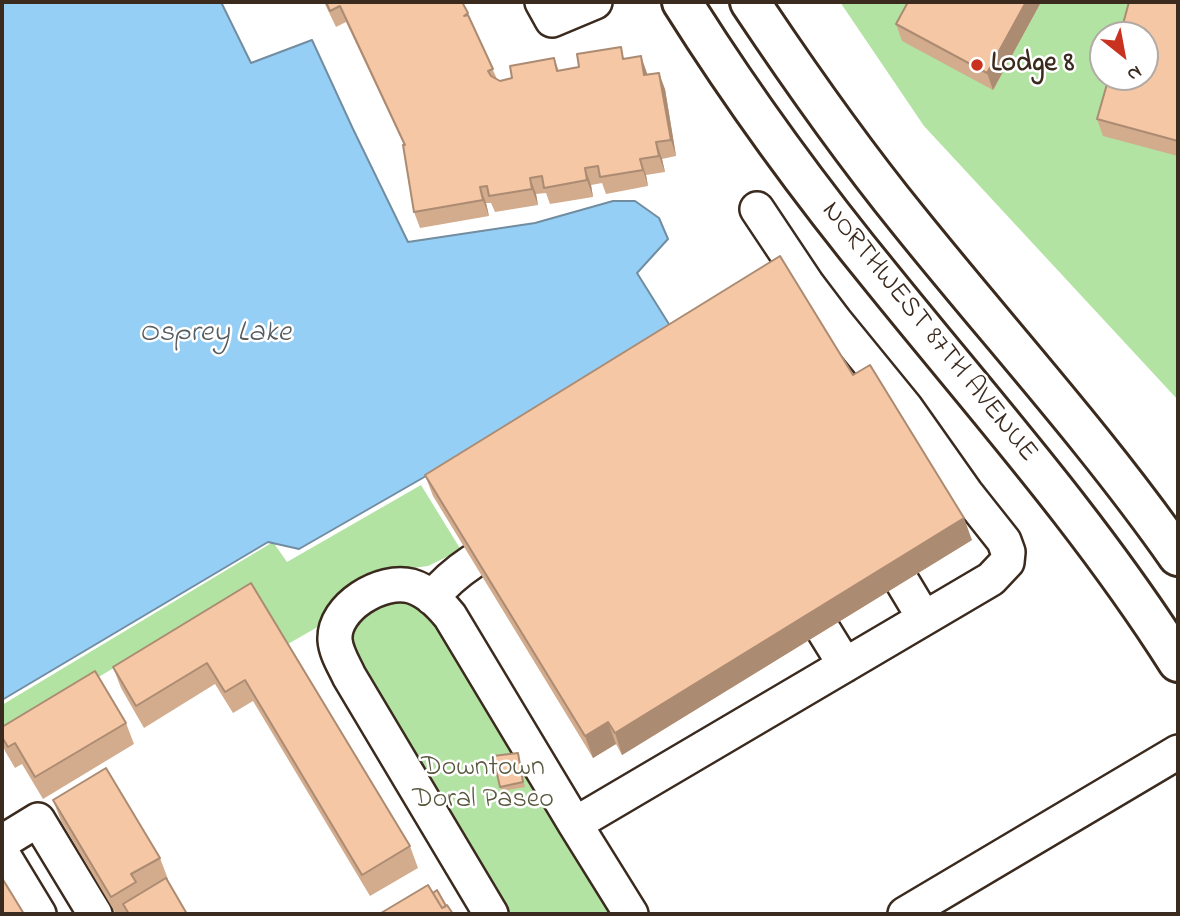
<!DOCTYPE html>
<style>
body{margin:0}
#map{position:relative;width:1180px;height:916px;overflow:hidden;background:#fff;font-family:"Indie Flower",sans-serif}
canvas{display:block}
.frame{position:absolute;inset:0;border:4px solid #3b2a1e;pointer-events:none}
.north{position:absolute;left:1089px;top:21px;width:70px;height:70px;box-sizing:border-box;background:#fff;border:2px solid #b1aaa5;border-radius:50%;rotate:149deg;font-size:19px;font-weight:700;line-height:28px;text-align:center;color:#3b2a1e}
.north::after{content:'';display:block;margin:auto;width:24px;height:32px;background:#c8321e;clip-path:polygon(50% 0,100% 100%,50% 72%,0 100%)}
</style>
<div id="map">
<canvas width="1180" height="916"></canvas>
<div class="frame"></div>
<div class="north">N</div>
</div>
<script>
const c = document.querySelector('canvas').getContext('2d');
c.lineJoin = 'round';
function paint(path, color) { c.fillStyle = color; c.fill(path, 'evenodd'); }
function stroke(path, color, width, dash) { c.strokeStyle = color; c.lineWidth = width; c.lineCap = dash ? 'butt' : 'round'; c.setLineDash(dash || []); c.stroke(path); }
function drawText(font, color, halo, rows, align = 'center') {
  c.font = font + ' "Indie Flower",sans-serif'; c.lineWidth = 5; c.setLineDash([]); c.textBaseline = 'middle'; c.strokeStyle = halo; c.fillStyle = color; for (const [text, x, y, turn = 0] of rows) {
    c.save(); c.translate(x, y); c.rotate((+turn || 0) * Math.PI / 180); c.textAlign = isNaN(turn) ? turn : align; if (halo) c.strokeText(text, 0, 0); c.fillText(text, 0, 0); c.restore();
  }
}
paint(new Path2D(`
 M 840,2 L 1178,2 L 1178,400 L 924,126 ZM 1103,35 L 1145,35 L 1145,77 L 1103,77 Z
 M 421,485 L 461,550 L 428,566 L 398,570 L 321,625 L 288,644 L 252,585 L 2,735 L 2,705 L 273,542 L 287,562 Z
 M 381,599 L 422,600 L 616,914 L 505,914 L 348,642 L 351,628 Z`), '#b2e3a3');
const water = new Path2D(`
 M 2,2 L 221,2 L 251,63 L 312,40 L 353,129 L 408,242 L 535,223 L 613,201 L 635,201 L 659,218 L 668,239 L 637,273 L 672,329 L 440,468 L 299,549 L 268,542 L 2,700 Z`);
paint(water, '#96cff6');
stroke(water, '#728da0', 2);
const minor = new Path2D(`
 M 542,2 L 552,20 L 595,2
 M 903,583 L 924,618
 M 432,598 C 444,583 457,572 472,562
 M 824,631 L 845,665
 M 575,824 L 991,579 L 1007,562 L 1008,552 L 1004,541 L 966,493 L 906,408 L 835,321 L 807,284 L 757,209
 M 2,842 L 38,820 L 95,914
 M 2,853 L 39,914
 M 491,914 L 349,676 C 344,665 336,653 335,640 C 333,607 382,578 411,586 C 428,591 440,604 450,616 L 575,824 L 631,914
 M 905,914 L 1178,752`);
const major = new Path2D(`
 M 682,2 C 743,99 811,192 884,281 C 985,406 1092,526 1178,662
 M 750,2 C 800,77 852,151 909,221 C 999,333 1096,439 1178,556`);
stroke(minor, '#3b2a1e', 38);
stroke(major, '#3b2a1e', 44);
stroke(minor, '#fff', 33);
stroke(major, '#fff', 38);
paint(new Path2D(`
 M 324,2 L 462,2 L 497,79 L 500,81 L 512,78 L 554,58 L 559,71 L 625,59 L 665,89 L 676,156 L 662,159 L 665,172 L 646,175 L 648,186 L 606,194 L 602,183 L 591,185 L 593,197 L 550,204 L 546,193 L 536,194 L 538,205 L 495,212 L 491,203 L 486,203 L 489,216 L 420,228 L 414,212 L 404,145 L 346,22 L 336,27 Z
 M 908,2 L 1041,2 L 993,90 L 902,41 L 896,24 Z
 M 1178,2 L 1178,156 L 1103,136 L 1097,119 Z
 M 853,375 L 972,540 L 622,755 L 616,744 L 593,758 L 433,496 L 425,475 Z
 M 251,583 L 410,846 L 418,868 L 370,896 L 253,701 L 233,713 L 215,684 L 144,728 L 121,688 L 113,667 Z
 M 126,723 L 134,744 L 43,799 L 22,764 L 15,768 L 5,751 L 2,742 L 2,727 Z
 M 518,753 L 525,787 L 502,791 L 500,787 Z
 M 53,800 L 160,858 L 168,879 L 167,880 L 187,914 L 116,914 L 61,821 Z`), '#d3ab8d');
paint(new Path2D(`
 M 1026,2 L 1041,2 L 993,90 L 987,73 Z
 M 641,56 L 647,73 L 650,92 L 644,75 Z
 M 659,73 L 665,89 L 676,156 L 671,140 Z
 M 656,142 L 662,159 L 665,172 L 659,156 Z
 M 640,159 L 646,175 L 648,186 L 643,170 Z
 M 585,168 L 591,185 L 593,197 L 587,180 Z
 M 530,178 L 536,194 L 538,205 L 532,189 Z
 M 480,187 L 486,203 L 489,216 L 483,200 Z
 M 964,518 L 972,540 L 622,755 L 615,733 Z
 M 608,722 L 616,744 L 593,758 L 585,736 Z`), '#ac8b73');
const building = new Path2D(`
 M 326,2 L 462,2 L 468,13 L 464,16 L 468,15 L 493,69 L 488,71 L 491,76 L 500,81 L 512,78 L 510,66 L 554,58 L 557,71 L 579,67 L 577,54 L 621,47 L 623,59 L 641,56 L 644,75 L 659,73 L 671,140 L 656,142 L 659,156 L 640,159 L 643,170 L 600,177 L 598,166 L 585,168 L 587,180 L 544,188 L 542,176 L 530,178 L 532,189 L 489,196 L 487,186 L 480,187 L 483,200 L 414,212 L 403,145 L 405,145 L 340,6 L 330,11 Z
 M 908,2 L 1026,2 L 987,73 L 896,24 Z
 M 1129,2 L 1178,2 L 1178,141 L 1097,119 L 1109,77 L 1145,77 L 1145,35 L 1120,35 Z
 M 780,256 L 853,375 L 870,365 L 964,518 L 615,733 L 608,722 L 585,736 L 425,475 Z
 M 251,583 L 410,846 L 362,875 L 245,680 L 225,692 L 207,663 L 136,706 L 113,667 Z
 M 95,671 L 126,723 L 35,777 L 15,743 L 8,747 L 2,737 L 2,727 Z
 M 518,753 L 523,782 L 500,787 L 493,756 Z
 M 106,768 L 160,858 L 131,874 L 136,882 L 111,897 L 53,800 Z
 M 2,878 L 24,914 L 2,914 Z
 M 166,878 L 187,914 L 129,914 L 123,904 Z
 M 428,885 L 442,908 L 447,905 L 453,914 L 381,914 L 381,913 Z
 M 437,890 L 446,906 L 442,908 L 433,893 Z`);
paint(building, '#f5c7a4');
stroke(building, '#ac8b73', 2);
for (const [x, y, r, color] of [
 [977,65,7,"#c8321e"]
]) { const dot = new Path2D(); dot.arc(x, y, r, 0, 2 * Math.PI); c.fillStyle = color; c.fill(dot); stroke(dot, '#fff', 2.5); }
drawText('bold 28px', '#3b2a1e', '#fff', [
 ["Lodge 8",991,65]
], 'left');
drawText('28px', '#3b2a1e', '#fff', [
 ["NORTHWEST 87TH AVENUE",928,333,51]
]);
drawText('28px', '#59583f', '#fff', [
 ["Downtown",483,769],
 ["Doral Paseo",483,801]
]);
drawText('italic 30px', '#565c5f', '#fff', [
 ["Osprey Lake",215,335]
]);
</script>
